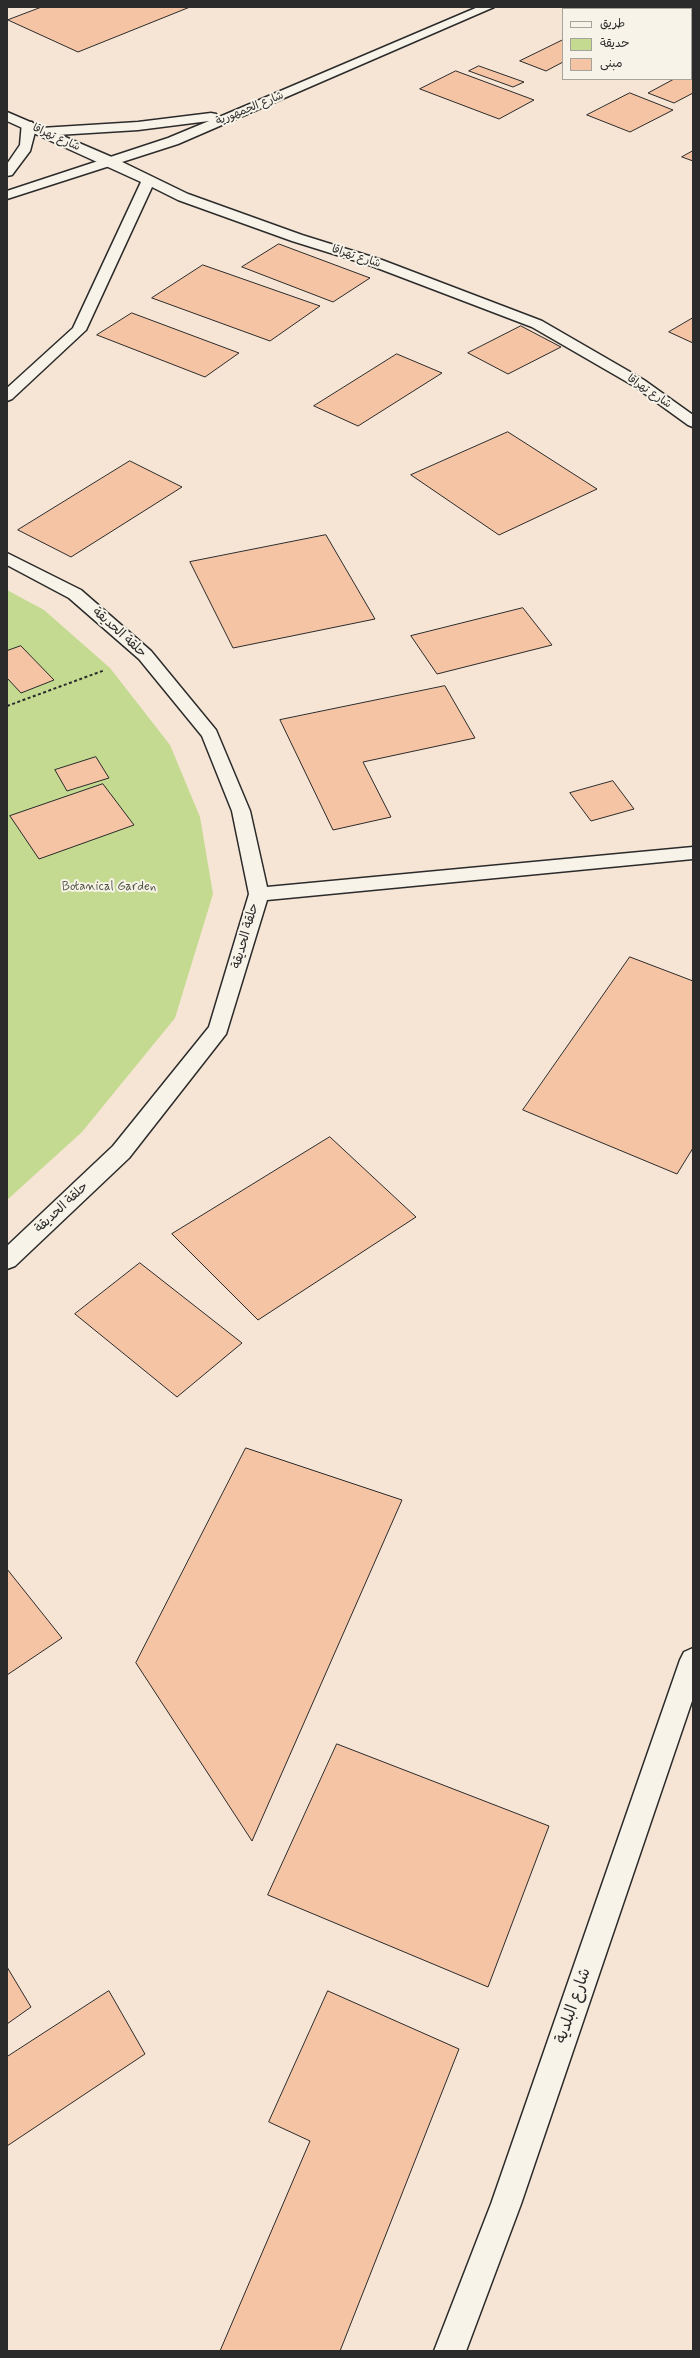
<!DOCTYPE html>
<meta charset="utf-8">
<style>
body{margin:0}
#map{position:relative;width:700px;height:2358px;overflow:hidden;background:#f6e5d4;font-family:Mynerve,"Playpen Sans Arabic",sans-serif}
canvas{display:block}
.frame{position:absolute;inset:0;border:8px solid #2b2b2b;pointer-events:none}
.legend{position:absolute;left:562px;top:8px;width:130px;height:72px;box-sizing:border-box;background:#f7f3e8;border:1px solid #a5a39c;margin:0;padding:5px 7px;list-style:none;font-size:12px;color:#2b2b2b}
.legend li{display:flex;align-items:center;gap:8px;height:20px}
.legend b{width:20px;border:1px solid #a5a39c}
</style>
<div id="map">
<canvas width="700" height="2358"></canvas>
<div class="frame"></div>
<ul class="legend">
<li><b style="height:5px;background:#f7f3e8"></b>طريق</li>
<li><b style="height:11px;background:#c4da90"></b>حديقة</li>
<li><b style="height:11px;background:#f5c4a5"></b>مبنى</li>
</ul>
</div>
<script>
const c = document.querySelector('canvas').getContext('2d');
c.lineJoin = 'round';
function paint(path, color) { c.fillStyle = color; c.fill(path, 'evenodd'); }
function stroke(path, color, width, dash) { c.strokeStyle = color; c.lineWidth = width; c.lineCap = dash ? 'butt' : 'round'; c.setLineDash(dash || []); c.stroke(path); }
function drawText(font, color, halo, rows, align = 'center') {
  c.font = font + ' Mynerve,"Playpen Sans Arabic",sans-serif'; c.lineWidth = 4; c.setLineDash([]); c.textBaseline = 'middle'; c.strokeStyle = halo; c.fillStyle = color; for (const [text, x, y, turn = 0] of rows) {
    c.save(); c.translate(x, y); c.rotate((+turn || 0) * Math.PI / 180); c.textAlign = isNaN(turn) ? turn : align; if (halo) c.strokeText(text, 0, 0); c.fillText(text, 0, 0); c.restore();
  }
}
paint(new Path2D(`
 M 7,590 L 44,610 L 110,668 L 170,745 L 200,817 L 213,894 L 175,1018 L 82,1132 L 7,1200 Z`), '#c4da90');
const building = new Path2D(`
 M 42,7 L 190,7 L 78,52 L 8,20 Z
 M 563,40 L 563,62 L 546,71 L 520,61 Z
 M 479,66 L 524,82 L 513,87 L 469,71 Z
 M 693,69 L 693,93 L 674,103 L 648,93 L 674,79 L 691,79 L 691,70 Z
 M 456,71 L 534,100 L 499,119 L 420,89 Z
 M 630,93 L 673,110 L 630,132 L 587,115 Z
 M 693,151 L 693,161 L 682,157 Z
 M 279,244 L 370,278 L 333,302 L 242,267 Z
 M 203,265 L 320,306 L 270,341 L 152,298 Z
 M 132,313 L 239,353 L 205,377 L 97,335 Z
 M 693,318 L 693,343 L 669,332 Z
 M 521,326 L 561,347 L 508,374 L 468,353 Z
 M 397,354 L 442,373 L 358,426 L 314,406 Z
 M 508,432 L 597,489 L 499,535 L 411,475 Z
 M 130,461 L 182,487 L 71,557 L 18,530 Z
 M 326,535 L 375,619 L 233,648 L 190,562 Z
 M 523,608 L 552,645 L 437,674 L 411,636 Z
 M 21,646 L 54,680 L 21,693 L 7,678 L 7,651 Z
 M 445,686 L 475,738 L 363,762 L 391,817 L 333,830 L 280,720 Z
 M 96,757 L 109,778 L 67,791 L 55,770 Z
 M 613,781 L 634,809 L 591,821 L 570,793 Z
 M 103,784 L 134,825 L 39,859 L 10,816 Z
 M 630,957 L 693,981 L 693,1148 L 677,1174 L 523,1110 Z
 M 330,1137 L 416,1217 L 258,1320 L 172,1234 Z
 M 140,1263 L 242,1343 L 177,1397 L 75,1314 Z
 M 246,1448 L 402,1500 L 252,1841 L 136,1663 Z
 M 7,1569 L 62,1638 L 7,1675 Z
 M 337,1744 L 549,1826 L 488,1987 L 268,1895 Z
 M 7,1967 L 31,2007 L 7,2024 Z
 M 109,1991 L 145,2054 L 7,2146 L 7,2057 Z
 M 328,1991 L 459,2049 L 340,2351 L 220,2351 L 310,2141 L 269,2122 Z`);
paint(building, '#f5c4a5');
stroke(building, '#2b2b2b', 1);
const minor = new Path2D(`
 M 643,7 L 660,7 L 661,9 L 644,9 Z
 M 691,18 L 693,18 L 693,26 L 691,26 Z
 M 7,112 L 114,158 L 188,194 L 302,235 L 382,260 L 542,321 L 644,380 L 693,415 L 693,427 L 688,425 L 634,386 L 532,327 L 372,266 L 292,241 L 178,200 L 152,187 L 86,330 L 12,399 L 7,401 L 7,388 L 73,328 L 141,182 L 7,121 Z
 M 7,553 L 81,590 L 151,651 L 216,730 L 250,811 L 267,887 L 693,847 L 693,859 L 267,900 L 226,1034 L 129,1158 L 15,1266 L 7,1269 L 7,1246 L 113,1146 L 209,1027 L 249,894 L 232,811 L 202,736 L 139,659 L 69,598 L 7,565 Z`);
const tertiary = new Path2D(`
 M 693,1648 L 693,1698 L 521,2204 L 466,2351 L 434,2351 L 491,2204 L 680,1660 L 684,1652 Z`);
const secondary = new Path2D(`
 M 478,7 L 494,7 L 178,144 L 7,199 L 7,191 L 168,138 L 209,121 L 138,130 L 41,136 L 35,132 L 30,151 L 12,175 L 7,176 L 7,164 L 20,145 L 22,122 L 32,122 L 35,132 L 41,128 L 138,122 L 211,113 L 216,114 L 217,118 Z`);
stroke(minor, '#2b2b2b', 3);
stroke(tertiary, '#2b2b2b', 3);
stroke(secondary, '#2b2b2b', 3);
stroke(new Path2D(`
 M 7,706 L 105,670`), '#2b2b2b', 2, [3, 2.5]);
paint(minor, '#f7f3e8');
paint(tertiary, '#f7f3e8');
paint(secondary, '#f7f3e8');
drawText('11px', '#2b2b2b', '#f7f3e8', [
 ["شارع الجمهورية",250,109,-22],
 ["شارع تهراقا",56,138,24],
 ["شارع تهراقا",356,257,18],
 ["شارع تهراقا",649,392,34]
]);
drawText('13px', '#2b2b2b', '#f7f3e8', [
 ["حلقة الحديقة",119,633,42],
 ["حلقة الحديقة",246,936,-74],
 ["حلقة الحديقة",62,1208,-43]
]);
drawText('13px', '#515744', '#f7f3e8', [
 ["Botanical Garden",109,887]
]);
drawText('16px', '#2b2b2b', '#f7f3e8', [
 ["شارع البلدية",574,2006,-71]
]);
</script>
